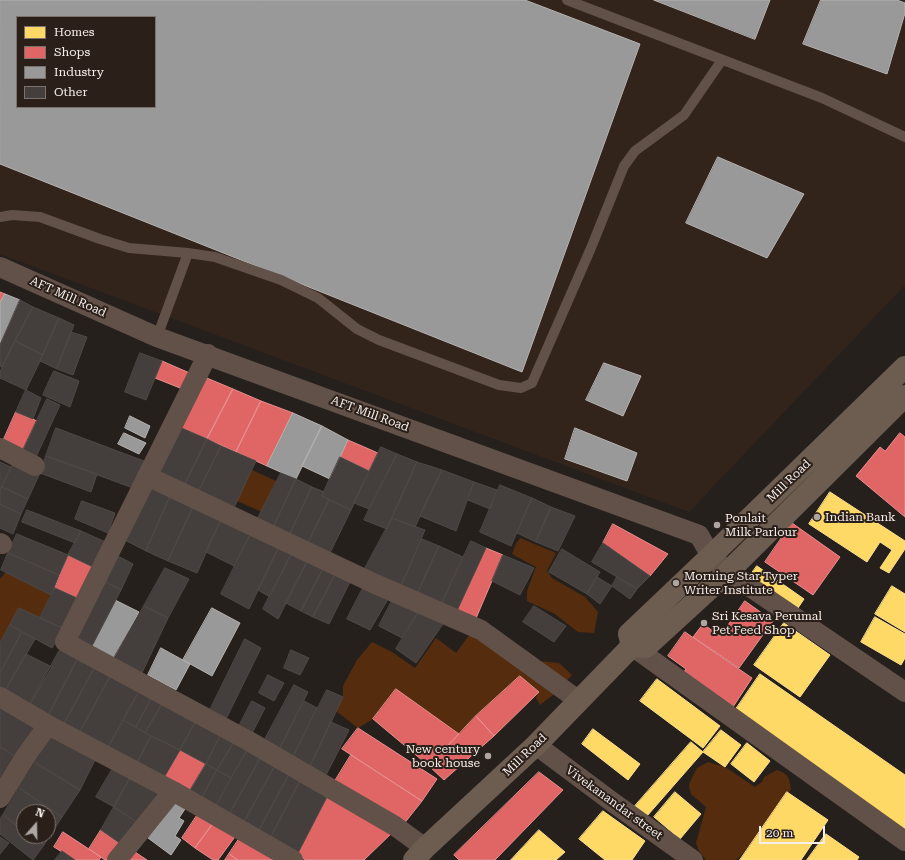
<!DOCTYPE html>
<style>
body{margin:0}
#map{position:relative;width:905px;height:860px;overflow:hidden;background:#26201d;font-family:"Roboto Serif",serif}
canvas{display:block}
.legend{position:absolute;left:16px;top:16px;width:140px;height:92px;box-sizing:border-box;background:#2a1f19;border:1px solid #7c726d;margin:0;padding:5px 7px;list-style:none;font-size:12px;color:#f6eeea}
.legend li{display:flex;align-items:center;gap:8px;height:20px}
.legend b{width:20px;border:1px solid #7c726d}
.north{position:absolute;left:16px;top:804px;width:40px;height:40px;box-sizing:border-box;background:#2a1f19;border:1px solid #7c726d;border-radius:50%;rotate:20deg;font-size:11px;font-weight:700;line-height:16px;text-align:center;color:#f6eeea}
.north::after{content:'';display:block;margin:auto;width:14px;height:18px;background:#ada6a2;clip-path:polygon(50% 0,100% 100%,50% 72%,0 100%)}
.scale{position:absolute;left:759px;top:826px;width:66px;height:18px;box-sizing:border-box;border:2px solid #f6eeea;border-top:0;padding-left:5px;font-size:12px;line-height:14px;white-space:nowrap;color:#f6eeea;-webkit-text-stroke:3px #2a1f19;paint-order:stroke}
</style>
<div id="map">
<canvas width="905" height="860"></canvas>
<ul class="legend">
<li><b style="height:11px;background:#ffd966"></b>Homes</li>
<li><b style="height:11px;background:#e06666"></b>Shops</li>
<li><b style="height:11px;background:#999"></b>Industry</li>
<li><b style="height:11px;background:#443f3c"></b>Other</li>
</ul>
<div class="north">N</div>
<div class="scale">20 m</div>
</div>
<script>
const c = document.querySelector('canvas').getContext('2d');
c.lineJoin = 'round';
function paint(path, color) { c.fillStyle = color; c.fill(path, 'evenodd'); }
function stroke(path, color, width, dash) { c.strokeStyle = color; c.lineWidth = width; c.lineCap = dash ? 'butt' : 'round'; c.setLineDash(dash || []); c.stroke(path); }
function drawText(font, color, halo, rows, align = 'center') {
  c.font = font + ' "Roboto Serif",serif'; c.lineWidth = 4; c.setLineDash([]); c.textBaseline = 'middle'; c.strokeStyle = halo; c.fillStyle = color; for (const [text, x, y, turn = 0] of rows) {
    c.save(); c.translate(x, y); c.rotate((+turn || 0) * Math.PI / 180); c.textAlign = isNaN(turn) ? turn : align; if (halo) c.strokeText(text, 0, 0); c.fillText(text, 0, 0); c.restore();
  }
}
paint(new Path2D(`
 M 0,0 L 905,0 L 905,285 L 689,512 L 0,254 ZM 17,17 L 155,17 L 155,107 L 17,107 Z`), '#33241b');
paint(new Path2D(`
 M 252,470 L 276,481 L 262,512 L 237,501 Z
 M 520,538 L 556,553 L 547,571 L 552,578 L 585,597 L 598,612 L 594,633 L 578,632 L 555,614 L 527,601 L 527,591 L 536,567 L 512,554 L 516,544 Z
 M 6,572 L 51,595 L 40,618 L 19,608 L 0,643 L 0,579 Z
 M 472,631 L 539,661 L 559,663 L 572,675 L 553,695 L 540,705 L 536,698 L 538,692 L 476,716 L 459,734 L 396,689 L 373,719 L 358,728 L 336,711 L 343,697 L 343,686 L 357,660 L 372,642 L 392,652 L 415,668 L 436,638 L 456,653 Z
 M 708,762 L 725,767 L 755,787 L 762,782 L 764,777 L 777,770 C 789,774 789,778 791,789 C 772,812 758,840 736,860 L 706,860 L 699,851 L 696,843 L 706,807 L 691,794 L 689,787 L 690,782 L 697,768 Z`), '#552d0e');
const homes = new Path2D(`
 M 830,492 L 905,541 L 905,549 L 889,573 L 880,568 L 892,550 L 880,542 L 867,562 L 809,524 Z
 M 757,566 L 804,599 L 796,611 L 749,577 Z
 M 892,586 L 905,594 L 905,632 L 875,614 Z
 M 875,617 L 905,634 L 905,658 L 901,665 L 861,642 Z
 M 784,623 L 830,655 L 800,697 L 754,665 Z
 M 760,674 L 905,775 L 905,832 L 736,709 Z
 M 657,679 L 720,726 L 703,748 L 640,701 Z
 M 593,729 L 640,764 L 628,780 L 582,744 Z
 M 721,730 L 741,745 L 725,767 L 703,752 Z
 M 691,742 L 703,752 L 647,816 L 635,806 Z
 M 747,743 L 770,761 L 754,782 L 731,764 Z
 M 675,792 L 701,814 L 680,839 L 654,817 Z
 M 787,792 L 828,820 L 801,860 L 740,860 Z
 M 603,811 L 645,841 L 632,860 L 605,860 L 579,839 Z
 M 539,830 L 565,852 L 556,860 L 511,860 Z
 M 826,834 L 859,857 L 857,860 L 807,860 Z`);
paint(homes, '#ffd966');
stroke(homes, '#fcdf8e', 1);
const shops = new Path2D(`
 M 0,292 L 5,294 L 0,303 Z
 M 162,361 L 192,374 L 185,390 L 155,378 Z
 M 202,376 L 233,389 L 207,439 L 177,426 Z
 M 233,389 L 261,401 L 236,452 L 207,439 Z
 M 261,401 L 293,413 L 267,466 L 236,452 Z
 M 16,412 L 37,421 L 23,450 L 4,439 Z
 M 900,433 L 905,437 L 905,517 L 856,476 L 880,447 L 885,451 Z
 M 348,440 L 378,453 L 369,471 L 340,457 Z
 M 792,523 L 840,557 L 813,595 L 765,562 Z
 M 613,524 L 668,554 L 650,576 L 603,543 Z
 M 486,548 L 503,555 L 474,623 L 455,615 Z
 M 68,555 L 95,568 L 79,599 L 55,588 Z
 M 745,601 L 773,621 L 739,668 L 693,637 L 703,624 L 720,636 Z
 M 685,632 L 752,678 L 733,707 L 683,673 L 686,669 L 668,656 Z
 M 520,676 L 539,692 L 494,736 L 476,716 Z
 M 396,689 L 459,734 L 429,766 L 373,719 Z
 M 476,716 L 494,736 L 444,780 L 429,766 Z
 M 358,728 L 437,779 L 422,801 L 342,749 Z
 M 180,750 L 206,764 L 188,794 L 162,781 Z
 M 351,755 L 422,801 L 403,825 L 335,781 Z
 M 539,772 L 563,790 L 495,860 L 459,860 L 454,855 Z
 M 328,795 L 393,832 L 364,860 L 306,860 L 297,855 Z
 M 200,811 L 215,821 L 195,848 L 182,838 Z
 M 215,821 L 237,834 L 218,860 L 213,860 L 195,848 Z
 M 101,830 L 119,843 L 107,860 L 105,860 L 89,849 Z
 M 63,832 L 101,857 L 99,860 L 75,860 L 54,847 Z
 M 241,836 L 284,860 L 238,860 L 229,854 Z
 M 135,852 L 147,860 L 129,860 Z
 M 229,854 L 238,860 L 225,860 Z`);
paint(shops, '#e06666');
stroke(shops, '#e78f8e', 1);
const industry = new Path2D(`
 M 0,0 L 525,0 L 640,44 L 522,372 L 0,164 ZM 17,17 L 155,17 L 155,107 L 17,107 Z
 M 654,0 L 770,0 L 755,39 Z
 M 821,0 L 897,0 L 905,3 L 905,13 L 887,74 L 803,44 Z
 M 718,157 L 804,194 L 767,258 L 686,223 Z
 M 5,294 L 20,300 L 0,345 L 0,303 Z
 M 604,363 L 641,376 L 623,416 L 586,400 Z
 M 293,413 L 322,426 L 296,479 L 267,466 Z
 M 130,416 L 150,426 L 145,438 L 125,428 Z
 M 322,426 L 348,440 L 330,479 L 302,466 Z
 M 575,428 L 637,453 L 627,481 L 565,459 Z
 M 124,433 L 146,443 L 139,454 L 118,444 Z
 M 115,600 L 139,612 L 114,658 L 92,646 Z
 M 212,608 L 240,623 L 212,676 L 183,660 Z
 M 161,648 L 190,664 L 176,690 L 148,675 Z
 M 176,799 L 187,806 L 179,818 L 184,821 L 175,836 L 181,840 L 171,855 L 148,838 Z`);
paint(industry, '#999');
stroke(industry, '#b5b2b1', 1);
const building = new Path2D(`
 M 20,300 L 33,307 L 2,367 L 0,366 L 0,345 Z
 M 33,307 L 59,318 L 43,355 L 15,341 Z
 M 59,318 L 74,325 L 57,369 L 40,361 Z
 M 71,332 L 87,337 L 73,375 L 57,369 Z
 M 15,341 L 43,355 L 26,390 L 0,378 L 0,372 L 2,367 Z
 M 140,353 L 162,361 L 146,400 L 125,392 Z
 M 54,371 L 79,381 L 70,407 L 43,395 Z
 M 26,390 L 41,398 L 33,419 L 16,412 Z
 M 47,399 L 60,405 L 36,457 L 23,450 Z
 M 177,426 L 207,439 L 183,488 L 154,473 Z
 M 56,428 L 144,461 L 133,488 L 46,456 Z
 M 207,439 L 221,446 L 197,495 L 183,488 Z
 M 221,446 L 256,461 L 232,512 L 197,495 Z
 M 381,447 L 397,454 L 369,509 L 354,503 Z
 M 397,454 L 417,462 L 387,529 L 364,520 Z
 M 46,456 L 97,474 L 91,492 L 40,473 Z
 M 340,457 L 369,471 L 351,510 L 322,496 Z
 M 0,462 L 11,467 L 0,491 Z
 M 14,462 L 40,473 L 28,499 L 2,487 Z
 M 417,462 L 442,470 L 415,527 L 392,518 Z
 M 442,470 L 474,482 L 456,531 L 420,516 Z
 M 281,473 L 296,479 L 273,528 L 257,520 Z
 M 296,479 L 312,487 L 289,536 L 273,528 Z
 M 474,482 L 497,490 L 490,509 L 468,500 Z
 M 500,485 L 532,498 L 511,546 L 480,532 Z
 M 2,487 L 28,499 L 21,514 L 0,504 L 0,491 Z
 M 149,487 L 170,496 L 146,551 L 123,539 Z
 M 312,487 L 324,492 L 322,496 L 329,500 L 307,545 L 289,536 Z
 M 170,496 L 193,507 L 168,561 L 146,551 Z
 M 532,498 L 551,507 L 536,542 L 517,533 Z
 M 329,500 L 351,510 L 329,555 L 307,545 Z
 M 82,501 L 115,513 L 108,533 L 75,519 Z
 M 0,504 L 21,514 L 13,534 L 0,528 Z
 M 193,507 L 221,520 L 197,573 L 168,561 Z
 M 551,507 L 575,516 L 558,551 L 536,542 Z
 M 27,510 L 81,531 L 75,543 L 22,522 Z
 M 392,518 L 425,530 L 400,589 L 362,574 Z
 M 221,520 L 251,533 L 234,566 L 206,552 Z
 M 81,531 L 108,543 L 95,568 L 68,555 Z
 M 251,533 L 279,547 L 249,609 L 221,594 Z
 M 17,534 L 68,555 L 59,575 L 8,553 Z
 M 422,539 L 439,546 L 416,597 L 400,589 Z
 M 471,541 L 486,548 L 455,615 L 440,607 Z
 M 603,543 L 650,576 L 637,589 L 592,562 Z
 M 439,546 L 463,557 L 440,607 L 416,597 Z
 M 279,547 L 292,553 L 270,597 L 258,590 Z
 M 562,549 L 600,572 L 587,594 L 549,572 Z
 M 8,553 L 59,575 L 51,595 L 1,570 Z
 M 112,553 L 133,564 L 121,590 L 100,579 Z
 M 292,553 L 308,560 L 278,619 L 263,609 Z
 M 503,555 L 534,568 L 520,595 L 492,581 Z
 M 308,560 L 324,567 L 301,611 L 286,603 Z
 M 324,567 L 336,573 L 313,617 L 301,611 Z
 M 165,568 L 189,579 L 168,618 L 144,606 Z
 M 336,573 L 351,580 L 329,624 L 313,617 Z
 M 597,577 L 612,586 L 600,604 L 587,594 Z
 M 617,577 L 637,589 L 630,599 L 612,586 Z
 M 100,579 L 121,590 L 92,646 L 71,635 Z
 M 55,588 L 79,599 L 64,629 L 40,618 Z
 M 363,588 L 388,599 L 370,630 L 347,619 Z
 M 393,599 L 419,611 L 402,638 L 379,626 Z
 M 144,606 L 168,618 L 140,677 L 114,658 Z
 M 534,606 L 566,626 L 554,642 L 523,622 Z
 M 19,608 L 64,629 L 52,648 L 10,625 Z
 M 419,611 L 443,624 L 416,663 L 396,649 Z
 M 10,625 L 22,632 L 0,673 L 0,643 Z
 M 22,632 L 35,639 L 4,693 L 0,692 L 0,673 Z
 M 245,639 L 261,648 L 225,721 L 209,712 Z
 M 62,646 L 79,656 L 48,716 L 29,706 Z
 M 291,650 L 309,658 L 300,675 L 284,668 Z
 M 26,654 L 52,667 L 29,706 L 4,693 Z
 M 79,656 L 96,665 L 64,724 L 48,716 Z
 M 96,665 L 112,673 L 80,732 L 64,724 Z
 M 112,673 L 140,690 L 108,748 L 80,732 Z
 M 268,675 L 284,683 L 274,701 L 259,693 Z
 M 294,685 L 308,692 L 278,752 L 263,743 Z
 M 140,690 L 153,695 L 136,727 L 123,720 Z
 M 327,690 L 343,697 L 309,769 L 291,761 Z
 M 153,695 L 164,701 L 145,733 L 136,727 Z
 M 164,701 L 197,719 L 180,750 L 145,733 Z
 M 252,701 L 265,708 L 250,737 L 237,730 Z
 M 304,701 L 317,708 L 291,761 L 278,752 Z
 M 2,706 L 40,728 L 17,757 L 0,747 L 0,710 Z
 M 197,719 L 222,732 L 206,764 L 180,750 Z
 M 123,720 L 151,736 L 136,765 L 108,748 Z
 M 331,722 L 349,730 L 325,777 L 309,769 Z
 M 222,732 L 236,739 L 217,770 L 206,764 Z
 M 51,733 L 96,758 L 80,790 L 34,762 Z
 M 151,736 L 180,750 L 162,781 L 136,765 Z
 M 236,739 L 249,747 L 231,778 L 217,770 Z
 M 0,747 L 17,757 L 0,780 Z
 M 249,747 L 262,755 L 229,815 L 215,808 Z
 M 262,755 L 276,764 L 244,822 L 229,815 Z
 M 34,762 L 80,790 L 62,817 L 19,788 Z
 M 206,764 L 217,770 L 200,801 L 188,794 Z
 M 276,764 L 290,773 L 259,830 L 244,822 Z
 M 113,768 L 130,778 L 114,807 L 96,797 Z
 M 217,770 L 231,778 L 215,808 L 200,801 Z
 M 290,773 L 301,779 L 271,837 L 259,830 Z
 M 130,778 L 163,795 L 141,825 L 114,807 Z
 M 301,779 L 328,795 L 297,855 L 271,837 Z
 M 19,788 L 62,817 L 44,845 L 31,836 L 48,836 L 48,812 L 24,812 L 24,831 L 3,815 Z
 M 114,807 L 141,825 L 124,846 L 101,830 Z
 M 3,815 L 24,831 L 24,836 L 31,836 L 44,845 L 33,860 L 0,834 L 0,819 Z
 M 0,837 L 9,843 L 0,854 Z
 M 62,851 L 75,860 L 55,860 Z`);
paint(building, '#443f3c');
stroke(building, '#4f4946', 1);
stroke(new Path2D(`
 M 567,0 L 822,98 L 905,137
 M 0,217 L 12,215 L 40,217 L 100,239 L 129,248 L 188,253 L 215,257 L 281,280 L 318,298 L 357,329 L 379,340 L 499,385 L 521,388 L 532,383 L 591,248 L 624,166 L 635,151 L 684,115 L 722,60
 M 157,337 L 188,253`), '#615148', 10);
stroke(new Path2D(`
 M 0,267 L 157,337 L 699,535 L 711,556 L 728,572 L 905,692
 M 208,354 L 65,642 L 247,740 L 395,826 L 425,848
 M 0,448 L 35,466
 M 147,476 L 373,583 L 481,630 L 578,700
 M 0,543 L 2,544
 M 632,646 L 905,841
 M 0,697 L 48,725 L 173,791 L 293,860
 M 536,745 L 611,801 L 693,860
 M 0,798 L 25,757 L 48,725
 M 117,860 L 173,791`), '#615148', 20);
stroke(new Path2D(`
 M 632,646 L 629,634 L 711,556 L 905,367
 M 414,860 L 425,848 L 536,745 L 632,646 L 646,647 L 728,572 L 905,396`), '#6d5c50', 22);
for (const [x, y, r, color] of [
 [817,517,4,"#ada6a2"],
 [717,525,4,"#ada6a2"],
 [676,583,4,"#ada6a2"],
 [704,623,4,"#ada6a2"],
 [488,756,4,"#ada6a2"]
]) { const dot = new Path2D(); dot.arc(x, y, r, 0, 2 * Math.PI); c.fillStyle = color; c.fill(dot); stroke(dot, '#2a1f19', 1.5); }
drawText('12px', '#f6eeea', '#2a1f19', [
 ["AFT Mill Road",68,297,24],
 ["AFT Mill Road",370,414,20],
 ["Mill Road",789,481,-44],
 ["Mill Road",525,755,-44],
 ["Vivekanandar street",614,803,36]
]);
drawText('12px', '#f6eeea', '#2a1f19', [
 ["Indian Bank",825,517],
 ["Ponlait",725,518],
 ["Milk Parlour",725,532],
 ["Morning Star Typer",684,576],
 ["Writer Institute",684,590],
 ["Sri Kesava Perumal",712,616],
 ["Pet Feed Shop",712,630],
 ["New century",480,749,"right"],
 ["book house",480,763,"right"]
], 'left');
</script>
